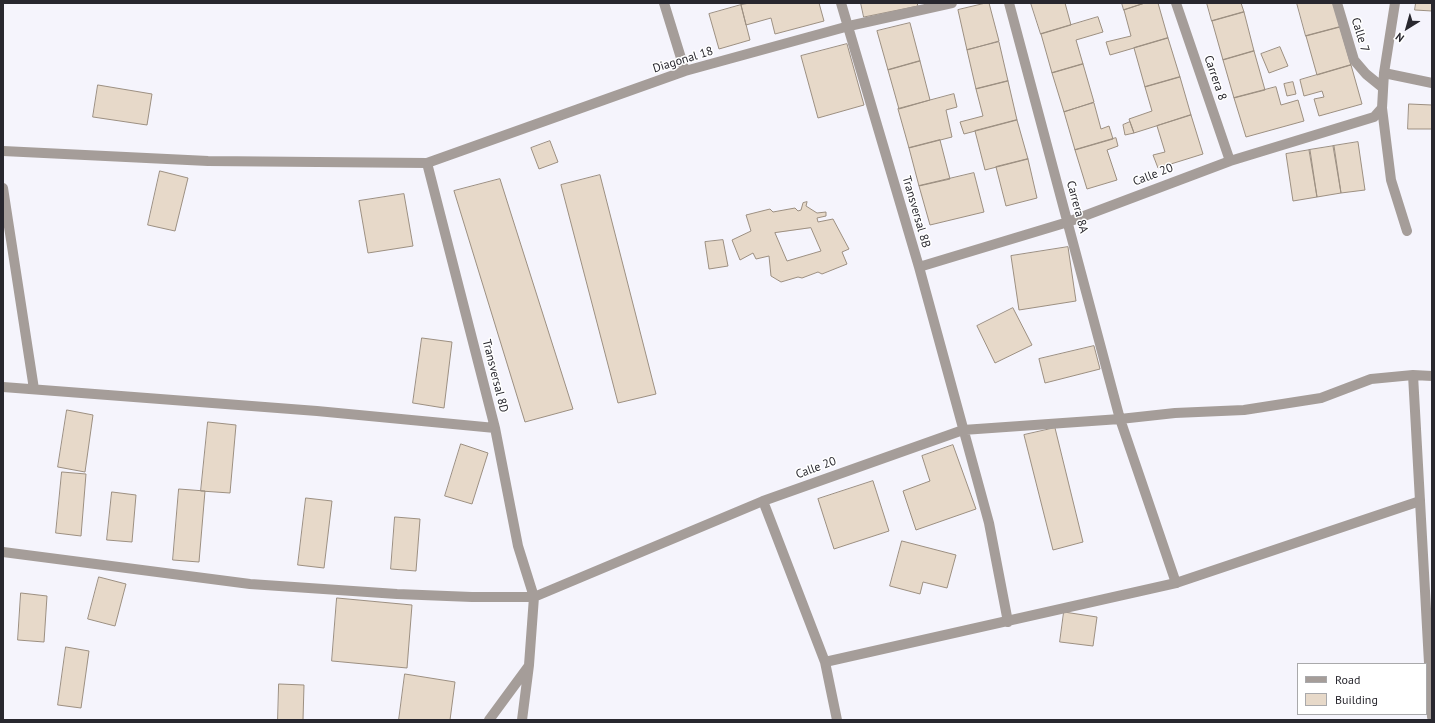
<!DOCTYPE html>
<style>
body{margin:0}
#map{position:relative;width:1435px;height:723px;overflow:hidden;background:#f5f4fc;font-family:"PT Sans",sans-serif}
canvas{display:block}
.frame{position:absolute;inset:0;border:4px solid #28272e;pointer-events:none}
.legend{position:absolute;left:1297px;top:663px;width:130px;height:52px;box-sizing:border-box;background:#fff;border:1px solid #a9a9ab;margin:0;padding:5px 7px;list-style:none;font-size:12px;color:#28272e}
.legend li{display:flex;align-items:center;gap:8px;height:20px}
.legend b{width:20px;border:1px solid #a9a9ab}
.north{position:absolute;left:1387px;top:8px;width:40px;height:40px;-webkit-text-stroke:3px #fff;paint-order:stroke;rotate:217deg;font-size:11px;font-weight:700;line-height:16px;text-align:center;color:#28272e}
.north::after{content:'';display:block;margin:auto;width:14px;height:18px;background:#28272e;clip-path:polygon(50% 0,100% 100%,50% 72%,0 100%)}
</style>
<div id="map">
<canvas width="1435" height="723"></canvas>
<div class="frame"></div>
<ul class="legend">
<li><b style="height:5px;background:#a59d99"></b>Road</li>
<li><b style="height:11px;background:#e7d9c9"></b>Building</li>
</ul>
<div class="north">N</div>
</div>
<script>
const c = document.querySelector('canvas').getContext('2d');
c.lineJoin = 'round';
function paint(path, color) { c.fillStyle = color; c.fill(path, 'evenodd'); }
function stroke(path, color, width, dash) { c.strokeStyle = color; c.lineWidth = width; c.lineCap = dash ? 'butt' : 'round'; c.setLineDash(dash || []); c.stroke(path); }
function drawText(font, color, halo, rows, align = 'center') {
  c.font = font + ' "PT Sans",sans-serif'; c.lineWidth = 3; c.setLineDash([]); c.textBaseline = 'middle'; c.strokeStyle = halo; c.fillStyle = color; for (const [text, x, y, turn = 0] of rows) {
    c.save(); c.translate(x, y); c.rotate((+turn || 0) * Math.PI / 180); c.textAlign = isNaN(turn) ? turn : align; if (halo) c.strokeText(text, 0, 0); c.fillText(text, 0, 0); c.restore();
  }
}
const building = new Path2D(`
 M 750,3 L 819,3 L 824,21 L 775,34 L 771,18 L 746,25 L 741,5 Z
 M 861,3 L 917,3 L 918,6 L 864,17 Z
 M 986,3 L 989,3 L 999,41 L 967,50 L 958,10 Z
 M 1031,3 L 1065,3 L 1071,25 L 1041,34 Z
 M 1122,3 L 1145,3 L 1124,10 Z
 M 1145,3 L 1158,3 L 1168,38 L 1110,55 L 1106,42 L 1131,36 L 1124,10 Z
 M 1207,3 L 1241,3 L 1244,12 L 1212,21 Z
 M 1297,3 L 1333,3 L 1340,27 L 1306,36 Z
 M 1416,3 L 1432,3 L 1432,11 L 1415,10 Z
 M 741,5 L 750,40 L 719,49 L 709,14 Z
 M 1244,12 L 1254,51 L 1223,60 L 1212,21 Z
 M 1098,17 L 1103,32 L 1076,40 L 1083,64 L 1052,73 L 1041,34 Z
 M 910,23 L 920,61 L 888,70 L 877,31 Z
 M 1340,27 L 1351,65 L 1317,75 L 1306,36 Z
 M 1168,38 L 1180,77 L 1145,87 L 1134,48 Z
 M 999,42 L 1008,81 L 976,89 L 967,50 Z
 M 847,44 L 864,105 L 818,118 L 801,56 Z
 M 1280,47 L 1288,66 L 1269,73 L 1261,54 Z
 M 1254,51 L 1265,90 L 1234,98 L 1223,60 Z
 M 920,61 L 930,100 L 899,109 L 888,70 Z
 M 1083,64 L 1094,102 L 1064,112 L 1052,73 Z
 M 1351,65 L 1362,104 L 1319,116 L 1314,99 L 1324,97 L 1322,91 L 1304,96 L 1300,80 Z
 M 1180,77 L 1191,115 L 1134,133 L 1129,119 L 1152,111 L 1145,87 Z
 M 1008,81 L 1017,120 L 964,134 L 960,122 L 983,116 L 976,89 Z
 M 1293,82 L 1296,94 L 1287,96 L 1284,84 Z
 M 98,85 L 152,94 L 147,125 L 93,117 Z
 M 1276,87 L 1281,105 L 1298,100 L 1304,121 L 1246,137 L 1234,98 Z
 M 954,94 L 957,107 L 946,110 L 952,137 L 909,148 L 898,109 Z
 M 1094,103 L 1101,129 L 1109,126 L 1113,139 L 1075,150 L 1064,112 Z
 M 1409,104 L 1432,105 L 1432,129 L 1408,129 Z
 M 1191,115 L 1203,154 L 1158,168 L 1153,155 L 1165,152 L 1157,126 Z
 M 1017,120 L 1028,159 L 985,170 L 975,131 Z
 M 1130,122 L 1134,133 L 1125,135 L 1123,125 Z
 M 1116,138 L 1118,146 L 1107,150 L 1117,180 L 1087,189 L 1075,150 Z
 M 940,140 L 950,179 L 919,186 L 909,148 Z
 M 550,141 L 558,162 L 539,169 L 531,148 Z
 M 1358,142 L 1365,190 L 1341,193 L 1333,146 Z
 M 1334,146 L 1341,193 L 1317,197 L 1309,150 Z
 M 1310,150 L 1317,197 L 1293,201 L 1286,154 Z
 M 1028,159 L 1037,198 L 1006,206 L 996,167 Z
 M 160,171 L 188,178 L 175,231 L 148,225 Z
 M 974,173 L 984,212 L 930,225 L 919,186 Z
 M 600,175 L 656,394 L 618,403 L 561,185 Z
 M 500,179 L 573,409 L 525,422 L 454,191 Z
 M 404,194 L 413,246 L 368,253 L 359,201 Z
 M 807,202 L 806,206 L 817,213 L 826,212 L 826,216 L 817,218 L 818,222 L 833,219 L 849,249 L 842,252 L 847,264 L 822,274 L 818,272 L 802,278 L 798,277 L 781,282 L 771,276 L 769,256 L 756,259 L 753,253 L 740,260 L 732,240 L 751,231 L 746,215 L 770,209 L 773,212 L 795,208 L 798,211 L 801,210 L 803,203 ZM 811,228 L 821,251 L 787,261 L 775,233 Z
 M 723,240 L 728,266 L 709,269 L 705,242 Z
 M 1068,247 L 1076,301 L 1019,310 L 1011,256 Z
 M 1013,308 L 1032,345 L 995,363 L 977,326 Z
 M 422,338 L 452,342 L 444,408 L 413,403 Z
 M 1094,346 L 1100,369 L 1045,383 L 1039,359 Z
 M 67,410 L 93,415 L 85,472 L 58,467 Z
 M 208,422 L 236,425 L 230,493 L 201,491 Z
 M 1055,428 L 1083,542 L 1053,550 L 1024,435 Z
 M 461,444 L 488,453 L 472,504 L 445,496 Z
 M 953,445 L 976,509 L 916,530 L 903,491 L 930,481 L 922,456 Z
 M 62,472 L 86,474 L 81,536 L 56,533 Z
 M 873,481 L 889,531 L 834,549 L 818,499 Z
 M 179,489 L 205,491 L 199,562 L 173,560 Z
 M 112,492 L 136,495 L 132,542 L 107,540 Z
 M 306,498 L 332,501 L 324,568 L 298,565 Z
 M 395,517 L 420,519 L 416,571 L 391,569 Z
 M 902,541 L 956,555 L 947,588 L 923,582 L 920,594 L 890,586 Z
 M 99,577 L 126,584 L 115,626 L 88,619 Z
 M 21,593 L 47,596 L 44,642 L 18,640 Z
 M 337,598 L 412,605 L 407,668 L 332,661 Z
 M 1064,612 L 1097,617 L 1093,646 L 1060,642 Z
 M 66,647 L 89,651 L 81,708 L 58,705 Z
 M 405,674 L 455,682 L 450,720 L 399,720 Z
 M 279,684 L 304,685 L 303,720 L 278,720 Z`);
paint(building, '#e7d9c9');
stroke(building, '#9c8f81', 1);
stroke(new Path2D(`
 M 1176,583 L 1420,501`), '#a59d99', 10);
stroke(new Path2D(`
 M 664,3 L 685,71
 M 841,3 L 919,267 L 989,523 L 1008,622
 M 1176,3 L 1230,161
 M 1337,3 L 1354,60 L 1366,74 L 1382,87
 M 1384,73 L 1432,83
 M 1382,108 L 1391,180 L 1407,231
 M 3,151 L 208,161 L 427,163 L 685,71 L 849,26 L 952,3
 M 427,163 L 495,428 L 518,546 L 534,597 L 529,665 L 522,720
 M 3,188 L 34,389
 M 919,267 L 1068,222 L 1230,161 L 1374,117 L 1382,108 L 1384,73 L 1395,3
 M 1413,375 L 1432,717
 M 3,387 L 317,411 L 495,428
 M 763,501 L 825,662 L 837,720
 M 3,552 L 250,584 L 397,594 L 472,597 L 534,597 L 763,501 L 963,430 L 1120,419 L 1175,413 L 1244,410 L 1321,398 L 1371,379 L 1413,375 L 1432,376
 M 825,662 L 1176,583 L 1120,419 L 1009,3
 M 489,720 L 528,667`), '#a59d99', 10);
drawText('12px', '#28272e', '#fff', [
 ["Calle 7",1360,35,73],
 ["Diagonal 18",683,60,-17],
 ["Carrera 8",1215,78,71],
 ["Calle 20",1153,175,-21],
 ["Carrera 8A",1077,207,75],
 ["Transversal 8B",916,212,74],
 ["Transversal 8D",495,376,76],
 ["Calle 20",816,468,-20]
]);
</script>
